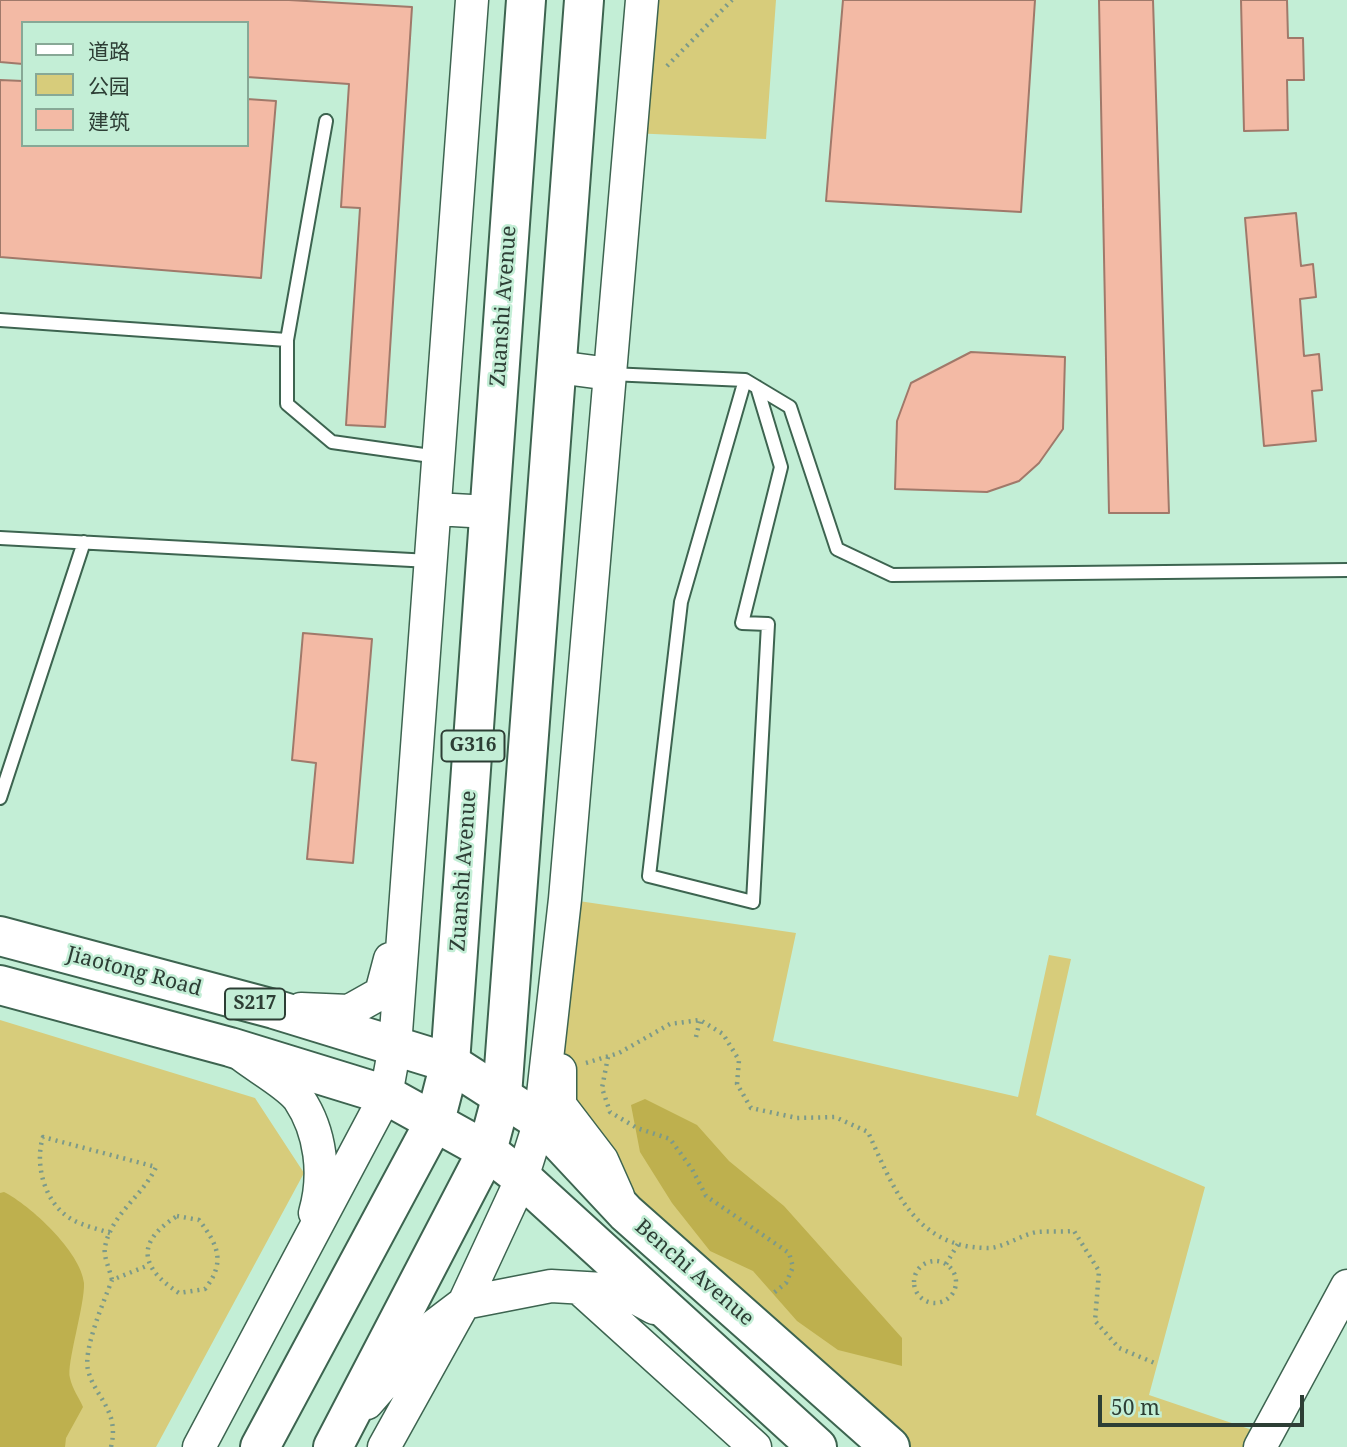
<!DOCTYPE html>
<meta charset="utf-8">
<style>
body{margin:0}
#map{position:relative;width:1347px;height:1447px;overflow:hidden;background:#c3eed6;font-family:"Noto Serif","Noto Sans SC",serif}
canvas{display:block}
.legend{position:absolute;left:21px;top:21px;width:228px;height:126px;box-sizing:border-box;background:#c3eed6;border:2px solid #87a896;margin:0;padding:9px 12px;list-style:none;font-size:21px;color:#2d3e35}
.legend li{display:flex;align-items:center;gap:14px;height:35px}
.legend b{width:35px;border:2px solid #87a896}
.scale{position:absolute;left:1098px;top:1395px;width:206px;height:32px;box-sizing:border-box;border:4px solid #2d3e35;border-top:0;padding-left:9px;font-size:21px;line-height:24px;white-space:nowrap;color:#2d3e35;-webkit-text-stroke:5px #c3eed6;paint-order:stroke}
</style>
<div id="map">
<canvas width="1347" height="1447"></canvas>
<ul class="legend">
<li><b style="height:9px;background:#fff"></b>道路</li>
<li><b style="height:19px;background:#d7cc7b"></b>公园</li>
<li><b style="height:19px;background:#f3baa5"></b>建筑</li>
</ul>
<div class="scale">50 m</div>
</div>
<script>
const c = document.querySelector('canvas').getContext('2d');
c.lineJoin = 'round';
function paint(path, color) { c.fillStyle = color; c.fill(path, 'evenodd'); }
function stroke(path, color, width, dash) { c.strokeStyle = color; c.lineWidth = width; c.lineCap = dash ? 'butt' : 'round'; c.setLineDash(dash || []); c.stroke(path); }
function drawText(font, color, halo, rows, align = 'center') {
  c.font = font + ' "Noto Serif",serif'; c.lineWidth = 5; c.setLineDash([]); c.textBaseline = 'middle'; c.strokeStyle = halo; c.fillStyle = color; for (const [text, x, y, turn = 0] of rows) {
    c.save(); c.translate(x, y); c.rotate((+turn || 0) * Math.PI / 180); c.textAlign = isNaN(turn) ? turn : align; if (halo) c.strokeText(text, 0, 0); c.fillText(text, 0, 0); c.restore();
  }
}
paint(new Path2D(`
 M 641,0 L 776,0 L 766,139 L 631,133 Z
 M 565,899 L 796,933 L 773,1041 L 1018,1097 L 1049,955 L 1071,959 L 1036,1115 L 1205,1187 L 1149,1395 L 1267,1435 L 1260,1447 L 890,1447 L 626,1213 L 560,1073 Z
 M 0,1020 L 255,1098 L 304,1173 L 156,1447 L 0,1447 Z`), '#d7cc7b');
paint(new Path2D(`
 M 645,1099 L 697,1125 L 729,1161 L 784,1206 L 902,1338 L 902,1366 L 838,1350 L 797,1321 L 753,1271 L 710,1251 L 672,1203 L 640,1152 L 631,1105 Z
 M 4,1192 C 30,1205 81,1252 84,1283 C 85,1305 66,1365 70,1378 C 72,1388 79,1398 83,1407 L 66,1438 L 65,1447 L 0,1447 L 0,1193 Z`), '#beb04e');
const building = new Path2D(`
 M 0,0 L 289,0 L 412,7 L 385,427 L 346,425 L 360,208 L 341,207 L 349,84 L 247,77 L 247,23 L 23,23 L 23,64 L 0,62 Z
 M 843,0 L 1035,0 L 1021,212 L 826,201 Z
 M 1099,0 L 1153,0 L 1169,513 L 1109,513 Z
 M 1241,0 L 1287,0 L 1288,38 L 1303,38 L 1304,80 L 1287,80 L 1288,130 L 1244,131 Z
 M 0,80 L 23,81 L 23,145 L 247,145 L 247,99 L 276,101 L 261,278 L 0,257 Z
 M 1296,213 L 1301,266 L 1313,264 L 1316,297 L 1300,299 L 1304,356 L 1319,354 L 1322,390 L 1312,391 L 1316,441 L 1264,446 L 1245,218 Z
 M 971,352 L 1065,357 L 1063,429 L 1039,463 L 1019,481 L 987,492 L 895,489 L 897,421 L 911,383 Z
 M 303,633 L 372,639 L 353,863 L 307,859 L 316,763 L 292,760 Z`);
paint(building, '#f3baa5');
stroke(building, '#a0796a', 2);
const service = new Path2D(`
 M 0,320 L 287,340 L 287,404 L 332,442 L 438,457
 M 287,340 L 326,121
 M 610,374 L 745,380 L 790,407 L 837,549 L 892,575 L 1347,570
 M 745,380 L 681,602 L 649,876 L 753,902 L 768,624 L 742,623 L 781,467 L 757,387
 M 0,538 L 430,561
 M 0,798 L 84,542`);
const tertiary = new Path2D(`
 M 557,367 L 610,374
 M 435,509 L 489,512
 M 301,1009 L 349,1011 L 381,993 L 390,959
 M 243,1056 C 257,1067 289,1085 299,1099 C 321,1132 326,1175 315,1213
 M 560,1070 L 560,1105 L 602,1160 L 618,1196
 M 579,1288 L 755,1447
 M 367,1403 L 435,1325 L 464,1303 L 551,1286 L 621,1290 L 654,1308
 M 199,1447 L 386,1095 L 395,1046 L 472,0
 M 384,1447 L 464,1303 L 522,1178 L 540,1121 L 565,899 L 642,0
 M 1260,1447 L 1347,1286`);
const primary = new Path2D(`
 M 0,936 L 274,1009 L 450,1063 L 540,1121 L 626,1213 L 890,1447
 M 0,985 L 230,1047 L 386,1095 L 487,1151 L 522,1178 L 817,1447`);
const trunk = new Path2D(`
 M 260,1447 L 435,1121 L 450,1063 L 526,0
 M 333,1447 L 487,1151 L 502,1095 L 584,0`);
stroke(service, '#3d6450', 16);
stroke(tertiary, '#3d6450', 35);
stroke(primary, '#3d6450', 42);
stroke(trunk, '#3d6450', 42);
stroke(new Path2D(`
 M 667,66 L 732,0
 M 696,1037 L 700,1020
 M 608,1057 L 602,1088 L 610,1112 L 637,1128 L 670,1139 L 692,1169 L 706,1196 L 789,1253 L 793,1267 L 786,1283 L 771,1295
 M 586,1063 L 619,1053 L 670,1024 L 700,1020 L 723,1034 L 739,1060 L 737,1084 L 751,1108 L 797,1118 L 835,1117 L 868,1132 C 893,1187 914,1247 986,1248 C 1002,1249 1020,1235 1037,1232 C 1049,1231 1062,1232 1074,1231 L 1099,1271 L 1095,1321 L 1119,1348 L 1157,1364
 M 177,1216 L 199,1220 C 218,1245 226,1262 205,1289 L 179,1293 C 139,1267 136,1242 177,1216 Z
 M 110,1233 C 98,1229 84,1226 73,1220 C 45,1205 34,1165 43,1137 L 156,1167 C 143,1196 111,1214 105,1247 C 103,1256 110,1270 112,1280
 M914 1282a21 21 0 1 1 42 0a21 21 0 1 1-42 0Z
 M 946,1264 L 958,1244
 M 111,1447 C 120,1410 95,1398 88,1370 C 83,1349 104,1301 112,1280 L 149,1265`), '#7c9a89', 4.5, [2, 5]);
stroke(service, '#fff', 12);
stroke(tertiary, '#fff', 32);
stroke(primary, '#fff', 38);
stroke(trunk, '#fff', 38);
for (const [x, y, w] of [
 [473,746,63],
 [255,1004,60]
]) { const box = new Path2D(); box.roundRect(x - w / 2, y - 15.5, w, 31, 5); c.fillStyle = '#c3eed6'; c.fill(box); stroke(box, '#2d3e35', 2); }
drawText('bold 19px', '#2d3e35', null, [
 ["G316",473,746],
 ["S217",255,1004]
]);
drawText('21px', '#2d3e35', '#c3eed6', [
 ["Zuanshi Avenue",504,306,-86],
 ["Zuanshi Avenue",464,871,-86],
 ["Jiaotong Road",134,972,15],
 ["Benchi Avenue",694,1273,41]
]);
</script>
